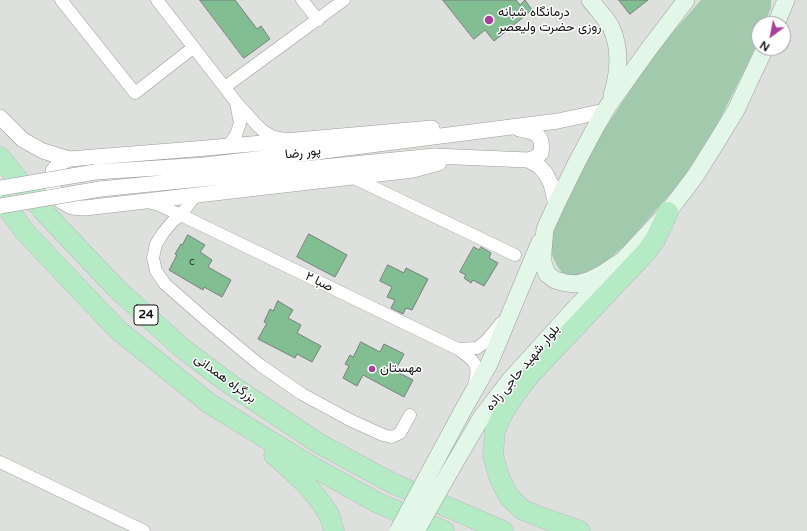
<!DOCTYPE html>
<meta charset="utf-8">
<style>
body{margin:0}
#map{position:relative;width:807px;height:531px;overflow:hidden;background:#dee0de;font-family:"Varela Round",sans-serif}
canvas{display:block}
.north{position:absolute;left:751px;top:16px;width:40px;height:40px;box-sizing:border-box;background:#fff;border:1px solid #a0a0a0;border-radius:50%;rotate:212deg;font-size:11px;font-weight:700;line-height:16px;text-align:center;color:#111211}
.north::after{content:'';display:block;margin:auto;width:14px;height:18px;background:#ab3e9d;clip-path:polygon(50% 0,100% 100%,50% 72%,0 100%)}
</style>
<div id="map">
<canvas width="807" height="531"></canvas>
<div class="north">N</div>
</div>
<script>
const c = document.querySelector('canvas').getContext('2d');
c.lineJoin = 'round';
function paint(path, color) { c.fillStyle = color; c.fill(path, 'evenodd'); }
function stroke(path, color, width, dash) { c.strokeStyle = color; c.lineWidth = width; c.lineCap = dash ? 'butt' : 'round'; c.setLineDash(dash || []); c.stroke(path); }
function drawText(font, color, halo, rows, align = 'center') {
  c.font = font + ' "Varela Round",Vazirmatn,sans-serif'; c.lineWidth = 3; c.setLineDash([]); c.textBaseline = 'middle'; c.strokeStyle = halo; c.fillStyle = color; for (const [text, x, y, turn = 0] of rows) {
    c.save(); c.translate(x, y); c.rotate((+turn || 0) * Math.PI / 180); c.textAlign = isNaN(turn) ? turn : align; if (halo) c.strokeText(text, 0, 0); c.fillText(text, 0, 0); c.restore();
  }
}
paint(new Path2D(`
 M 701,0 L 771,0 L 771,8 L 764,24 L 759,24 L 759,38 L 752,55 L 719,121 L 680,183 L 624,246 L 604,263 L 583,274 L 570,276 L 562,273 L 556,264 L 552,255 L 552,234 L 563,204 L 600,136 L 657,50 Z`), '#a1caac');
const building = new Path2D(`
 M 200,0 L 235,0 L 257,29 L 261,26 L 270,39 L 244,58 Z
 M 443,0 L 516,0 L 520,5 L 525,0 L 532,10 L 494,41 L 485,30 L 474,39 Z
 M 619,0 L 648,0 L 630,14 Z
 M 309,234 L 347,255 L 335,277 L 297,257 Z
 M 188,235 L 205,245 L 200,252 L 212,260 L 208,267 L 231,280 L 222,297 L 204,287 L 203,290 L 169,270 L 177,255 L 175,254 L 181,244 L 182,245 Z
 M 474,247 L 479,250 L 481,247 L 491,253 L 489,258 L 498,263 L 484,286 L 473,280 L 471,283 L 464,278 L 466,275 L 460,272 Z
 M 388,265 L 404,273 L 406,268 L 428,279 L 412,310 L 406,308 L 403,314 L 391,308 L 395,300 L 387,297 L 392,287 L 380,281 Z
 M 278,301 L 293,310 L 288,318 L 301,325 L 297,333 L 321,346 L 312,362 L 297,354 L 295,358 L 258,339 L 267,323 L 264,322 L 270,309 L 273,311 Z
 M 361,342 L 380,352 L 384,344 L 404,354 L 395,371 L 413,380 L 404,397 L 363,375 L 357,386 L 343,378 L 349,366 L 345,364 L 350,355 L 353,357 Z`);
paint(building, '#81bf93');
stroke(building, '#7b7d7b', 1);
const minor = new Path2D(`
 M 61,0 L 135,93 L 194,47
 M 157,0 L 236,102 L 255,123 L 263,131 L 274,137 L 285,139
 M 302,0 L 318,20
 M 225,87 L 344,0
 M 228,146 L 236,135 L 240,123 L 236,103
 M 352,177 L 515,255
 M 199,194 L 192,200 L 181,215 L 173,221 L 163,233 L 156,244 L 153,258 L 156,271 L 165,284 L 213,326 L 260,365 L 302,394 L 350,420 L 383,435 L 392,437 L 400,433 L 410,415
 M 148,202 L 159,205 L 181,215 L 458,349 C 473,359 481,365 474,385
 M 458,349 L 477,348 L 486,341 L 501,323
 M 0,462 L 144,531`);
const tertiary = new Path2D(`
 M 0,117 L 23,140 L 43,151 L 69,159 L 195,149 L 432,128
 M 519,129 C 535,132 544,134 541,153 L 535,158 L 528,160
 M 69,159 L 59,164 L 53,171 L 52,186 L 61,201 L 72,207 L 85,208 L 413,170 L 439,163
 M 95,172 L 204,165 L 308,153 L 558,121 L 605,111
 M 100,189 L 434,156 L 528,160 L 539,166 L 546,174 L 551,184 L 556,205`);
const secondary = new Path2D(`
 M 590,0 C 596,8 607,19 611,27 C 621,49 619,73 612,95
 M 686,0 L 648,50 L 608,106 L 594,130 L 576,164 L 556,205 L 545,229 L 543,251 L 543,263 L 547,274 L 555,280 L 566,283 L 577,284 L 590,280 L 602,274 L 623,260 L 668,212 L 696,175 L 716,143 L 736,110 L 765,48
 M 776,24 L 786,0
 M 434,464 L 463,410 L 489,364 L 540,242
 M 450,471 L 481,418 L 510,380 L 577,306 L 607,276`);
const trunk = new Path2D(`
 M 0,157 L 45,213 L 116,288 L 182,348 L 231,385 L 318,443 L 392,483 L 503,531
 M 0,198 L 25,232 L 118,330 L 210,404 L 306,463 L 378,503 L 444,531
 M 274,455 C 294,472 314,490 328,513 C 331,518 332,525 334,531
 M 580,531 L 546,519 L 523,510 L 509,497 L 499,477 L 493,455 L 495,431 L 504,411 L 516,393 L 529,376 L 647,251 L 655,240 L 668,212`);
stroke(minor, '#9a9c9a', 13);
stroke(tertiary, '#9a9c9a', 16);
stroke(secondary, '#9a9c9a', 18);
stroke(trunk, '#bcbdbc', 21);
stroke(minor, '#fff', 12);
stroke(tertiary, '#fff', 15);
stroke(secondary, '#e3f7e9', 17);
stroke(trunk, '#b4eac4', 20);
const tertiaryBridge = new Path2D(`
 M 0,188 L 95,172
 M 0,206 L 100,189`);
const secondaryBridge = new Path2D(`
 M 398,531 L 434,464
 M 416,531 L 450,471`);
stroke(tertiaryBridge, '#9a9c9a', 16, []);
stroke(secondaryBridge, '#9a9c9a', 18, []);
stroke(tertiaryBridge, '#fff', 15);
stroke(secondaryBridge, '#e3f7e9', 17);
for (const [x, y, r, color] of [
 [489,20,5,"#ab3e9d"],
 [372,369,4,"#ab3e9d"]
]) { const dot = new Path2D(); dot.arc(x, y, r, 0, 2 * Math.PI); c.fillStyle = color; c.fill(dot); stroke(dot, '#fff', 1.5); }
drawText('11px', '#2d3d32', null, [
 ["c",192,262]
]);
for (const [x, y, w] of [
 [146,315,24]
]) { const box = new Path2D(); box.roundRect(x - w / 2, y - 10, w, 20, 3); c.fillStyle = '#fff'; c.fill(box); stroke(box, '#111211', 1); }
drawText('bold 12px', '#111211', null, [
 ["24",146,315]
]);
drawText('13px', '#111211', '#fff', [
 ["درمانگاه شبانه",498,13],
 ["روزی حضرت ولیعصر",498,28],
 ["مهستان",380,369]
], 'left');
drawText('13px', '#111211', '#fff', [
 ["پور رضا",303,153,-7],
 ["صبا ۲",319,282,26],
 ["بلوار شهید حاجی زاده",523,368,-50],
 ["بزرگراه همدانی",225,379,36]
]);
</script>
